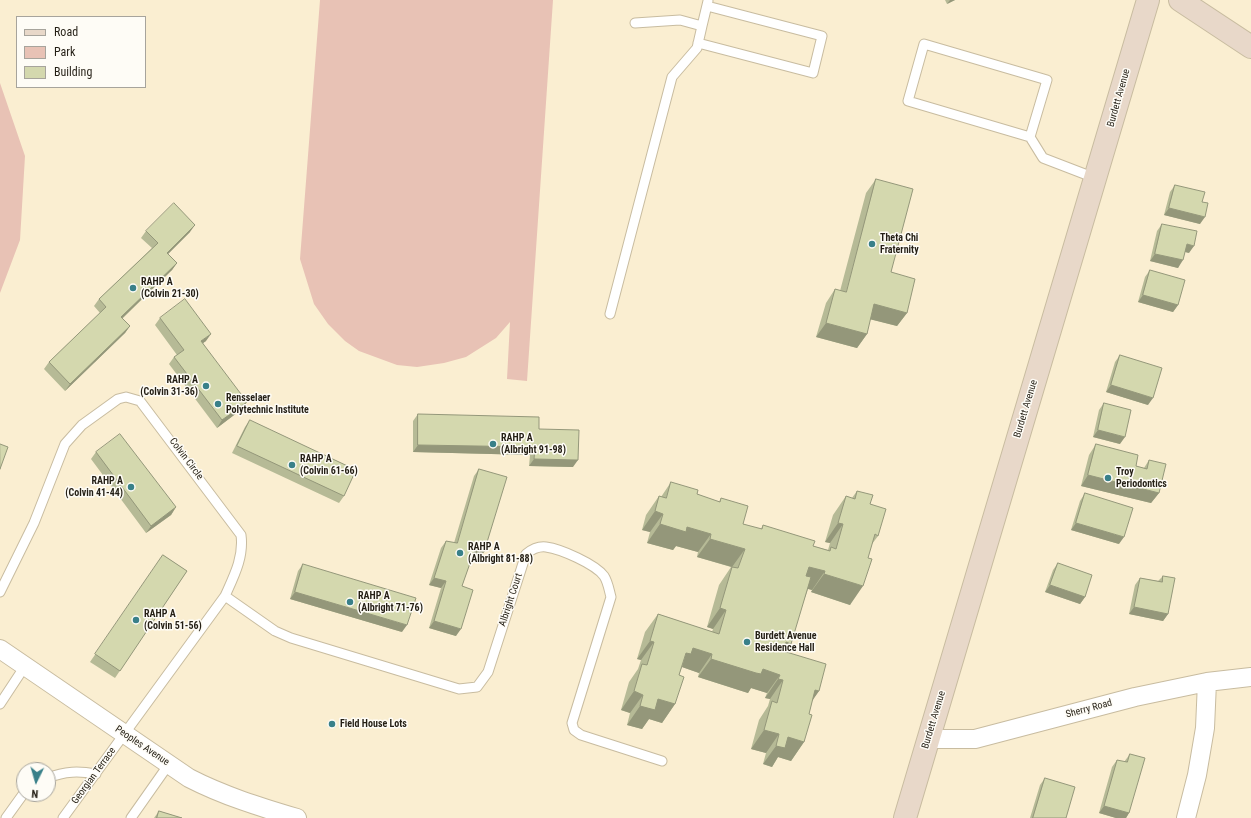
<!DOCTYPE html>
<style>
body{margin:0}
#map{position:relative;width:1251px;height:818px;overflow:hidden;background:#faeed1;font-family:"Roboto Condensed",sans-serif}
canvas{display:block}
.legend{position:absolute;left:16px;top:16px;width:130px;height:72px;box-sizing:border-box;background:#fefcf6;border:1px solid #a7a49c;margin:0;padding:5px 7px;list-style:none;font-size:12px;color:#241f15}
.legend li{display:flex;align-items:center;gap:8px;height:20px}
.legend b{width:20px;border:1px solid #a7a49c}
.north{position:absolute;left:16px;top:762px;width:40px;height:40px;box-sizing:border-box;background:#fefcf6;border:1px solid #a7a49c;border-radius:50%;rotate:185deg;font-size:11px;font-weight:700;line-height:16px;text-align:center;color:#241f15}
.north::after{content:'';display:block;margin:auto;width:14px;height:18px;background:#398089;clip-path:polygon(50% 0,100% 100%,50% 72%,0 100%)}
</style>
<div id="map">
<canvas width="1251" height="818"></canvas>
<ul class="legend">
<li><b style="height:5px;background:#e8d8c9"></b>Road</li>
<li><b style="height:11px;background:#e8c2b5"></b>Park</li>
<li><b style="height:11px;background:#d4d8ae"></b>Building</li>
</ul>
<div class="north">N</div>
</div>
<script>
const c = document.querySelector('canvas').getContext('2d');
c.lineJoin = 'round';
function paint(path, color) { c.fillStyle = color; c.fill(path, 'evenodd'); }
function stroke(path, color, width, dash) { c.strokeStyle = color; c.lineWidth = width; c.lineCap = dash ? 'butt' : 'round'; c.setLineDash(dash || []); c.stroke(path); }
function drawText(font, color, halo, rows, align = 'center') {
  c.font = font + ' "Roboto Condensed",sans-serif'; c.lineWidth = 3; c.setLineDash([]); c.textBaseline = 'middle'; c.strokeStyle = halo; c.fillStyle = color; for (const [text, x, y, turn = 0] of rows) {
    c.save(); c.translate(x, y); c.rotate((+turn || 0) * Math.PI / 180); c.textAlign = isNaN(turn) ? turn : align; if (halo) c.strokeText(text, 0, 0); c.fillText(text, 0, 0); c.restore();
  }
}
paint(new Path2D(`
 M 320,0 L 553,0 L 527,381 L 507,379 L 510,322 L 496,338 L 466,357 L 444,363 L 417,367 L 397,365 L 359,351 L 345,341 L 328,324 L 314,304 L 300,259 Z
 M 0,83 L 25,156 L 20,240 L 0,293 Z`), '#e8c2b5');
const lane = new Path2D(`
 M 635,23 L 680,20 L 702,26 L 708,1
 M 698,43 L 813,73 L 822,36 L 707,6
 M 1030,137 L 908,101 L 924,44 L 1047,80 L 1030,137 L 1043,158 L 1095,178
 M 610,314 L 672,77 L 697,48 L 702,26
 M 0,592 L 34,523 L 65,444 L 82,425 L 118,399 L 126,397 L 140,401 L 241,535 C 244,557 234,576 225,596 L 63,818
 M 225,596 L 275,631 L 291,638 L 459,689 L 477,687 L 488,672 L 526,554 C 531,550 538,546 546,547 C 561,549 595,564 604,576 C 608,582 609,590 611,597 L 572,723 L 574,730 L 581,735 L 662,761
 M 0,704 L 25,666
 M 48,778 C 65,771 79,771 96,774
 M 6,818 L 24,793
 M 131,818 L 169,764`);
const street = new Path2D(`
 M 0,649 L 189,778 C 224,796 260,807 297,818
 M 928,739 L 975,739 L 1135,697 L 1207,682 L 1251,677
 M 1186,818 L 1197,775 L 1205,728 L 1207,682`);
const secondary = new Path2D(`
 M 1180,0 L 1251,47
 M 905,818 L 1148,0`);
stroke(lane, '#c8bca0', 11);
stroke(street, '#c8bca0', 20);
stroke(secondary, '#c8bca0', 24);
stroke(lane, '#fff', 9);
stroke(street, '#fff', 18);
stroke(secondary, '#e8d8c9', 22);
paint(new Path2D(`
 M 945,0 L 955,0 L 947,4 Z
 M 876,179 L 891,272 L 907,313 L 897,326 L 870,319 L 867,334 L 857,348 L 816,337 L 826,303 L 835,289 L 840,291 L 866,193 Z
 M 1175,185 L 1202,202 L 1200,224 L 1164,215 L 1170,192 Z
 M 1162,224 L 1189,253 L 1185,252 L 1178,268 L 1150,261 L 1157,231 Z
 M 146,231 L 190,232 L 168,254 L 177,263 L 172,270 L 122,319 L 130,326 L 125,333 L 65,391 L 44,369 L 49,362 L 100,313 L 94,306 L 99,299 L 152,248 L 141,238 Z
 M 1150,270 L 1178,305 L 1173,312 L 1138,302 L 1145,277 Z
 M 160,318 L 206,341 L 203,343 L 242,409 L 217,428 L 169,364 L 174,357 L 177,355 L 155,325 Z
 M 1120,355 L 1148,405 L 1106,392 L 1115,362 Z
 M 1104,403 L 1120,444 L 1093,437 L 1099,410 Z
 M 418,414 L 539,429 L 573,467 L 529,466 L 530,455 L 413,452 L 413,421 Z
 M 250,420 L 344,496 L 339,503 L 232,453 L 245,427 Z
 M 1096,444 L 1136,466 L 1144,468 L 1149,460 L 1159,493 L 1151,503 L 1081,486 L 1089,455 Z
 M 96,452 L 176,507 L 171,515 L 146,533 L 91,459 Z
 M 479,469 L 479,559 L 472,557 L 462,586 L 456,636 L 429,628 L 441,588 L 429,585 L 441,548 L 446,541 L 454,543 L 474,476 Z
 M 671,482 L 697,494 L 719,502 L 721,498 L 743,524 L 761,529 L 763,525 L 813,546 L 828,550 L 830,543 L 825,542 L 833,515 L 846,496 L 852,498 L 857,491 L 870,504 L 878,536 L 872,544 L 850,605 L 811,592 L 812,590 L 808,589 L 786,652 L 819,691 L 812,700 L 809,714 L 804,742 L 791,761 L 778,757 L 772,767 L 763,764 L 766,753 L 751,749 L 759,720 L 768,706 L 770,699 L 765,698 L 767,693 L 751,688 L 748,693 L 698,677 L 699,673 L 682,667 L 679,675 L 675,704 L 662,723 L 649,719 L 642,729 L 627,725 L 630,713 L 621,710 L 629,682 L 638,669 L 641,660 L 637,659 L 645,632 L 658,614 L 712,632 L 713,629 L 707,627 L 719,585 L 731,567 L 697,557 L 698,552 L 676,546 L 673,550 L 647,543 L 650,532 L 642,530 L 646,515 L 659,496 L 661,497 Z
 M 1085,493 L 1119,544 L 1071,530 L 1080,501 Z
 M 163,555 L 187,571 L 115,678 L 90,662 Z
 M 1058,563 L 1085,597 L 1080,604 L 1045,592 L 1053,570 Z
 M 303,564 L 402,632 L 290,599 L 298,571 Z
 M 1163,576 L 1168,614 L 1163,621 L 1129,614 L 1135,585 L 1140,578 L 1158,581 Z
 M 1130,754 L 1129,813 L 1126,818 L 1116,818 L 1099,813 L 1112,767 L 1117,760 L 1124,762 Z
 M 1045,778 L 1066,818 L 1030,818 L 1040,785 Z
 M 159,811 L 182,818 L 154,818 Z`), '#b6ba96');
paint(new Path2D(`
 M 950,0 L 955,0 L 947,4 Z
 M 1169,208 L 1205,217 L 1200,224 L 1164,215 Z
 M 195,225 L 190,232 L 162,260 L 167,253 Z
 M 1187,244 L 1194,246 L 1189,253 L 1182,251 Z
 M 1155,254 L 1183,260 L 1178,268 L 1150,261 Z
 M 177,263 L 172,270 L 116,324 L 121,317 Z
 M 1143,295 L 1178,305 L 1173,312 L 1138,302 Z
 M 874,304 L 907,313 L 897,326 L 865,318 Z
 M 826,323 L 867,334 L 857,348 L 816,337 Z
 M 130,326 L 125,333 L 65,391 L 70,384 Z
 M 211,334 L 206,341 L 196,348 L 201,341 Z
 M 1111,385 L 1153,398 L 1148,405 L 1106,392 Z
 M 247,402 L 242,409 L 217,428 L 222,420 Z
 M 1098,430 L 1125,437 L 1120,444 L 1093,437 Z
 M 418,445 L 535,447 L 530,455 L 413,452 Z
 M 534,459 L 578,460 L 573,467 L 529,466 Z
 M 1088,475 L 1159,493 L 1151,503 L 1081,486 Z
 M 176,507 L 171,515 L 146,533 L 151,526 Z
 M 655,511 L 663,514 L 650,532 L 642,530 Z
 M 838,523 L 843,524 L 830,543 L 825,542 Z
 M 1076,523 L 1124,537 L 1119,544 L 1071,530 Z
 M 660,524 L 687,527 L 711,534 L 698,552 L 676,546 L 673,550 L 647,543 Z
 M 710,539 L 745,549 L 732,567 L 697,557 Z
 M 475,549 L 484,552 L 479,559 L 470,556 Z
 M 809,567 L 825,571 L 812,590 L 795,585 Z
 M 824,574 L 863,586 L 850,605 L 811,592 Z
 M 434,578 L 446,581 L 441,588 L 429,585 Z
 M 1050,585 L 1085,597 L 1080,604 L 1045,592 Z
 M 295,592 L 407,625 L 402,632 L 290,599 Z
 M 1134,607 L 1168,614 L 1163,621 L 1129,614 Z
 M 720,608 L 726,610 L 713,629 L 707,627 Z
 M 434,621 L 461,629 L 456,636 L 429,628 Z
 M 650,641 L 654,642 L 641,660 L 637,659 Z
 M 786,642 L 791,644 L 778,662 Z
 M 693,648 L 712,654 L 699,673 L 682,667 L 686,653 Z
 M 711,659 L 763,669 L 780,675 L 767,693 L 751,688 L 748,693 L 698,677 Z
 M 778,679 L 783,680 L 770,699 L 765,698 Z
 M 815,690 L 819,691 L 806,710 Z
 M 634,691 L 643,695 L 630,713 L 621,710 Z
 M 658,699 L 675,704 L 662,723 L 649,719 L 642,729 L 627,725 L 640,706 Z
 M 764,730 L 779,734 L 766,753 L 751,749 Z
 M 788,737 L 804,742 L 791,761 L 778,757 L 772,767 L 763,764 L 776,746 Z
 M 1104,806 L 1129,813 L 1126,818 L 1116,818 L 1099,813 Z`), '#94977a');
const building = new Path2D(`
 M 876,179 L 913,189 L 891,272 L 915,279 L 907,313 L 874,304 L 867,334 L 826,323 L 835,289 L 846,292 Z
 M 1175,185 L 1205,192 L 1202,202 L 1208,203 L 1205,217 L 1169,208 Z
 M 174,203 L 195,225 L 167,253 L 177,263 L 121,317 L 130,326 L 70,384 L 49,362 L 106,307 L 99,299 L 158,243 L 146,231 Z
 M 1162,224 L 1197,231 L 1194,246 L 1187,244 L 1183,260 L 1155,254 Z
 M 1150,270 L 1185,280 L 1178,305 L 1143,295 Z
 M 185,299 L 211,334 L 201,341 L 247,402 L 222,420 L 174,357 L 184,350 L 160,318 Z
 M 1120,355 L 1162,368 L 1153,398 L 1111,385 Z
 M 1104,403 L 1131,410 L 1125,437 L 1098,430 Z
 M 418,414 L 539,417 L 539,429 L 579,430 L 578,460 L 534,459 L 535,447 L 418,445 Z
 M 250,420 L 356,470 L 344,496 L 237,446 Z
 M 120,434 L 176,507 L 151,526 L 96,452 Z
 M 0,444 L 8,447 L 0,469 Z
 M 1096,444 L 1138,455 L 1136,466 L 1147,469 L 1149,460 L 1166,464 L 1159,493 L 1088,475 Z
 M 479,469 L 507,477 L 484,552 L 475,549 L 462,586 L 473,590 L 461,629 L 434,621 L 446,581 L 434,578 L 446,541 L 457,543 Z
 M 671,482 L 698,490 L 697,494 L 720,502 L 721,498 L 748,506 L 743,524 L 762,529 L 763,525 L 815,541 L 813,546 L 830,551 L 831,547 L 836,549 L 843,524 L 838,523 L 846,496 L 855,499 L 857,491 L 873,495 L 870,504 L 886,509 L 878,536 L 875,534 L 868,558 L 872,559 L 863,586 L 824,574 L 825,571 L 809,567 L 806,576 L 811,577 L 791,644 L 786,642 L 783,651 L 826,664 L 819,691 L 815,690 L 809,714 L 812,715 L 804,742 L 788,737 L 785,748 L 776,746 L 779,734 L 764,730 L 772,701 L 777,703 L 783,680 L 778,679 L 780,675 L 763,669 L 761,674 L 756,673 L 711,659 L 712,654 L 693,648 L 691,654 L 686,653 L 679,675 L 684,677 L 675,704 L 658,699 L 655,710 L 640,706 L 643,695 L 634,691 L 642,664 L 647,665 L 654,642 L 650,641 L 658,614 L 719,634 L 726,610 L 720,608 L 732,567 L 738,568 L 745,549 L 710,539 L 711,534 L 687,527 L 686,532 L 660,524 L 663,514 L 655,511 L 659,496 L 666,498 Z
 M 1085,493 L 1133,508 L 1124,537 L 1076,523 Z
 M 163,555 L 187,571 L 120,671 L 95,654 Z
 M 1058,563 L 1092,575 L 1085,597 L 1050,585 Z
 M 303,564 L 416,598 L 407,625 L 295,592 Z
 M 1163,576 L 1175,578 L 1168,614 L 1134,607 L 1140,578 L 1162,582 Z
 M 1130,754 L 1145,758 L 1129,813 L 1104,806 L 1117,760 L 1127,762 Z
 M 1045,778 L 1075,787 L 1066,818 L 1033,818 Z
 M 159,811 L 182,818 L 157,818 Z`);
paint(building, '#d4d8ae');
stroke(building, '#94977a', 1);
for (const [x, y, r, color] of [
 [872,244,4,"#398089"],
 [133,288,4,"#398089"],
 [206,386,4,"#398089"],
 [218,404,4,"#398089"],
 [493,444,4,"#398089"],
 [292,465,4,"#398089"],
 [1108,478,4,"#398089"],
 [131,487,4,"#398089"],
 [460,553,4,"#398089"],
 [350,602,4,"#398089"],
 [136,620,4,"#398089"],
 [747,642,4,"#398089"],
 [332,724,4,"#398089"]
]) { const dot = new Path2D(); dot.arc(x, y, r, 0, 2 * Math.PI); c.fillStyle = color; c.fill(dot); stroke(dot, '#fefcf6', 1.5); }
drawText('10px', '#241f15', '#fefcf6', [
 ["Burdett Avenue",1119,98,-74],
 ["Burdett Avenue",1026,409,-73],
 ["Colvin Circle",186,459,53],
 ["Albright Court",511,600,-72],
 ["Sherry Road",1089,709,-15],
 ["Burdett Avenue",934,720,-73],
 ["Peoples Avenue",142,746,34],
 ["Georgian Terrace",94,776,-54]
]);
drawText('bold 10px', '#241f15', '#fefcf6', [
 ["Theta Chi",880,238],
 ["Fraternity",880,250],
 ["RAHP A",141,282],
 ["(Colvin 21-30)",141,294],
 ["RAHP A",198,380,"right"],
 ["(Colvin 31-36)",198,392,"right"],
 ["Rensselaer",226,398],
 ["Polytechnic Institute",226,410],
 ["RAHP A",501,438],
 ["(Albright 91-98)",501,450],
 ["RAHP A",300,459],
 ["(Colvin 61-66)",300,471],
 ["Troy",1116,472],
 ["Periodontics",1116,484],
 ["RAHP A",123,481,"right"],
 ["(Colvin 41-44)",123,493,"right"],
 ["RAHP A",468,547],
 ["(Albright 81-88)",468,559],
 ["RAHP A",358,596],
 ["(Albright 71-76)",358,608],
 ["RAHP A",144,614],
 ["(Colvin 51-56)",144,626],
 ["Burdett Avenue",755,636],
 ["Residence Hall",755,648],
 ["Field House Lots",340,724]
], 'left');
</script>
